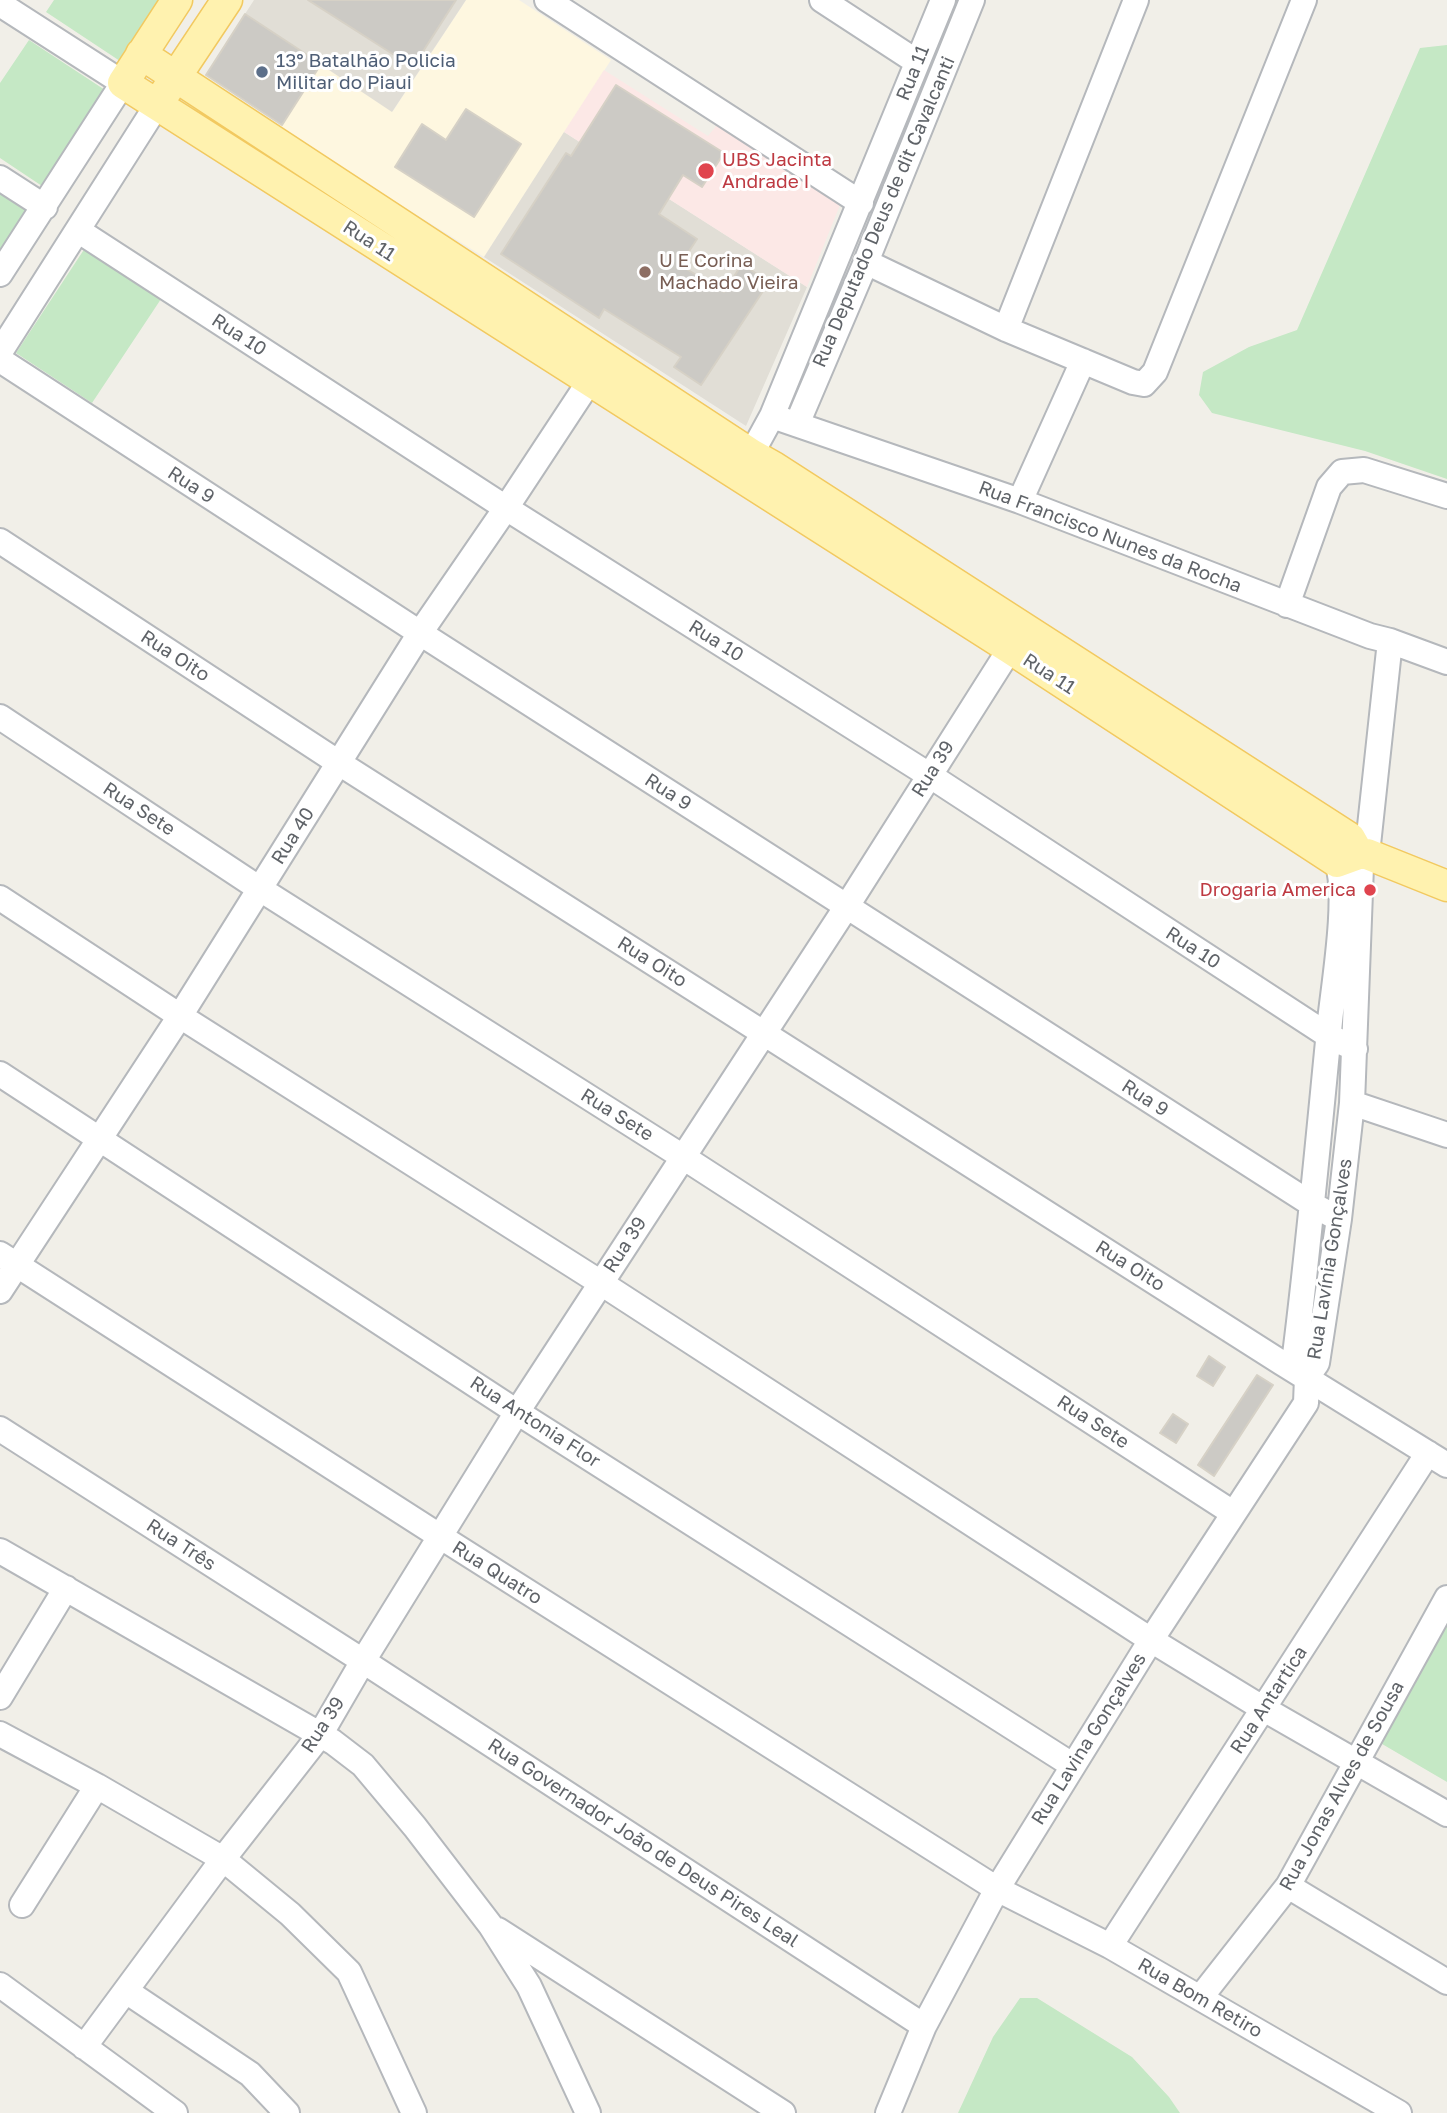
<!DOCTYPE html>
<meta charset="utf-8">
<style>
body{margin:0}
canvas{display:block;background:#f1efe8}
</style>
<canvas width="1447" height="2113"></canvas>
<script>
const c = document.querySelector('canvas').getContext('2d');
c.lineJoin = 'round';
function paint(path, color) { c.fillStyle = color; c.fill(path, 'evenodd'); }
function stroke(path, color, width, dash) { c.strokeStyle = color; c.lineWidth = width; c.lineCap = dash ? 'butt' : 'round'; c.setLineDash(dash || []); c.stroke(path); }
function drawText(font, color, halo, rows, align = 'center') {
  c.font = font + ' "Golos Text",sans-serif'; c.lineWidth = 6; c.setLineDash([]); c.textBaseline = 'middle'; c.strokeStyle = halo; c.fillStyle = color; for (const [text, x, y, turn = 0] of rows) {
    c.save(); c.translate(x, y); c.rotate((+turn || 0) * Math.PI / 180); c.textAlign = isNaN(turn) ? turn : align; if (halo) c.strokeText(text, 0, 0); c.fillText(text, 0, 0); c.restore();
  }
}
paint(new Path2D(`
 M 466,0 L 519,0 L 611,60 L 484,257 L 279,129 L 321,64 L 393,111 Z`), '#fef7e0');
paint(new Path2D(`
 M 254,0 L 466,0 L 392,112 L 245,14 Z
 M 564,132 L 807,287 L 746,426 L 484,257 Z`), '#e1ded6');
paint(new Path2D(`
 M 604,70 L 708,136 L 717,125 L 840,205 L 807,287 L 564,132 Z`), '#fce8e6');
paint(new Path2D(`
 M 54,0 L 164,0 L 123,63 L 46,12 Z
 M 29,40 L 105,90 L 42,186 L 0,158 L 0,83 Z
 M 1447,45 L 1447,479 L 1365,451 L 1212,413 L 1199,395 L 1203,372 L 1249,347 L 1297,330 L 1420,48 Z
 M 0,191 L 30,211 L 0,256 Z
 M 87,245 L 163,296 L 92,403 L 16,353 Z
 M 1447,1622 L 1447,1782 L 1377,1741 Z
 M 1020,1998 L 1037,1998 L 1132,2057 L 1169,2097 L 1180,2113 L 958,2113 L 993,2037 Z`), '#c5e8c5');
const building = new Path2D(`
 M 308,0 L 456,0 L 413,67 Z
 M 245,14 L 321,64 L 282,125 L 206,75 Z
 M 616,85 L 724,153 L 702,187 L 683,175 L 659,214 L 697,239 L 680,265 L 724,292 L 742,264 L 769,282 L 701,385 L 674,367 L 681,357 L 604,309 L 599,318 L 501,254 L 566,153 L 571,156 Z
 M 466,109 L 521,144 L 474,217 L 395,167 L 422,124 L 446,140 Z
 M 1209,1356 L 1225,1367 L 1213,1386 L 1197,1376 Z
 M 1257,1375 L 1273,1385 L 1214,1476 L 1198,1465 Z
 M 1173,1414 L 1188,1424 L 1176,1443 L 1160,1433 Z`);
paint(building, '#cccac5');
stroke(building, '#d6d1c6', 2);
const minor = new Path2D(`
 M 547,0 L 861,203
 M 822,0 L 917,62
 M 0,4 L 123,83 L 0,274
 M 0,178 L 45,207
 M 79,231 L 506,508 L 929,775 L 1329,1036 L 1355,1049
 M 866,262 L 1006,329 L 1133,382 L 1144,384 L 1155,372 L 1304,0
 M 1006,329 L 1136,0
 M 0,352 L 157,105
 M 0,360 L 420,633 L 1313,1205 L 1339,1219
 M 772,416 L 1020,501 L 1370,636 L 1390,641 L 1447,662
 M 797,424 L 866,262 L 972,0
 M 743,469 L 772,416 L 943,0
 M 1020,501 L 1083,361
 M 0,541 L 339,763 L 1282,1363 L 1447,1465
 M 1287,605 L 1329,487 L 1342,472 L 1364,470 L 1447,496
 M 0,717 L 260,889 L 683,1157 L 1233,1513
 M 1367,854 L 1390,641
 M 0,898 L 180,1016 L 601,1283 L 1151,1640 L 1264,1709 L 1447,1814
 M 0,1074 L 517,1412 L 1072,1765
 M 1352,1103 L 1447,1135
 M 0,1254 L 441,1537 L 997,1889 L 1110,1946 L 1399,2113
 M 0,1291 L 180,1016 L 420,633 L 506,508 L 589,382
 M 1307,1377 L 1317,1363 L 1339,1219 L 1352,1103 L 1361,866 L 1359,854
 M 1307,1377 L 1295,1355 C 1309,1244 1319,1132 1330,1021 C 1334,983 1349,895 1337,862
 M 0,1429 L 363,1661 L 924,2026
 M 0,1551 L 333,1742 L 363,1765 L 415,1827 L 491,1926 L 529,1986 L 588,2113
 M 0,1697 L 66,1588
 M 0,1734 L 97,1786 L 223,1859 L 290,1914 L 349,1972 L 414,2113
 M 1288,1886 L 1447,1982
 M 22,1905 L 97,1786
 M 498,1930 L 783,2113
 M 1110,1946 L 1428,1453
 M 0,1985 L 175,2113
 M 126,1991 L 250,2074 L 287,2113
 M 1200,1998 L 1288,1886 L 1447,1598
 M 84,2047 L 223,1859 L 320,1735 L 363,1661 L 517,1412 L 847,906 L 1020,633
 M 888,2113 L 924,2026 L 997,1889 L 1151,1640 L 1306,1403 L 1307,1377`);
const major = new Path2D(`
 M 177,0 L 123,83 L 1011,649 L 1337,862 L 1359,854 L 1367,854 L 1447,886
 M 141,54 L 751,454 L 774,467 L 1350,838 L 1359,854
 M 165,93 L 227,0`);
stroke(minor, '#b5b8bc', 28);
stroke(major, '#f2c960', 33);
stroke(minor, '#fff', 24);
stroke(major, '#fff2af', 30);
for (const [x, y, r, color] of [
 [262,72,7,"#5c6f8a"],
 [706,171,9,"#e0444e"],
 [645,272,7,"#8d6e63"],
 [1370,890,7,"#e0444e"]
]) { const dot = new Path2D(); dot.arc(x, y, r, 0, 2 * Math.PI); c.fillStyle = color; c.fill(dot); stroke(dot, '#fff', 2.5); }
drawText('19px', '#4e5e75', '#fff', [
 ["13° Batalhão Policia",276,61],
 ["Militar do Piaui",276,83]
], 'left');
drawText('19px', '#5f6368', '#fff', [
 ["Rua 11",913,73,-68],
 ["Rua Deputado Deus de dit Cavalcanti",884,212,-67],
 ["Rua 11",369,241,33],
 ["Rua 10",239,335,33],
 ["Rua 9",191,485,33],
 ["Rua Francisco Nunes da Rocha",1110,537,21],
 ["Rua 10",716,641,32],
 ["Rua Oito",175,656,33],
 ["Rua 11",1049,674,33],
 ["Rua 39",933,769,-58],
 ["Rua 9",668,792,33],
 ["Rua Sete",139,809,33],
 ["Rua 40",293,836,-58],
 ["Rua 10",1193,948,33],
 ["Rua Oito",652,962,32],
 ["Rua 9",1145,1098,33],
 ["Rua Sete",617,1115,32],
 ["Rua 39",625,1245,-57],
 ["Rua Lavínia Gonçalves",1330,1259,-81],
 ["Rua Oito",1130,1266,32],
 ["Rua Antonia Flor",535,1422,33],
 ["Rua Sete",1093,1422,33],
 ["Rua Três",181,1545,33],
 ["Rua Quatro",497,1573,32],
 ["Rua Antartica",1269,1700,-57],
 ["Rua 39",323,1725,-57],
 ["Rua Lavina Gonçalves",1089,1739,-58],
 ["Rua Jonas Alves de Sousa",1342,1786,-61],
 ["Rua Governador João de Deus Pires Leal",643,1843,33],
 ["Rua Bom Retiro",1200,1998,30]
]);
drawText('19px', '#be3a42', '#fff', [
 ["UBS Jacinta",722,160],
 ["Andrade I",722,182],
 ["Drogaria America",1356,890,"right"]
], 'left');
drawText('19px', '#785e54', '#fff', [
 ["U E Corina",659,261],
 ["Machado Vieira",659,283]
], 'left');
</script>
